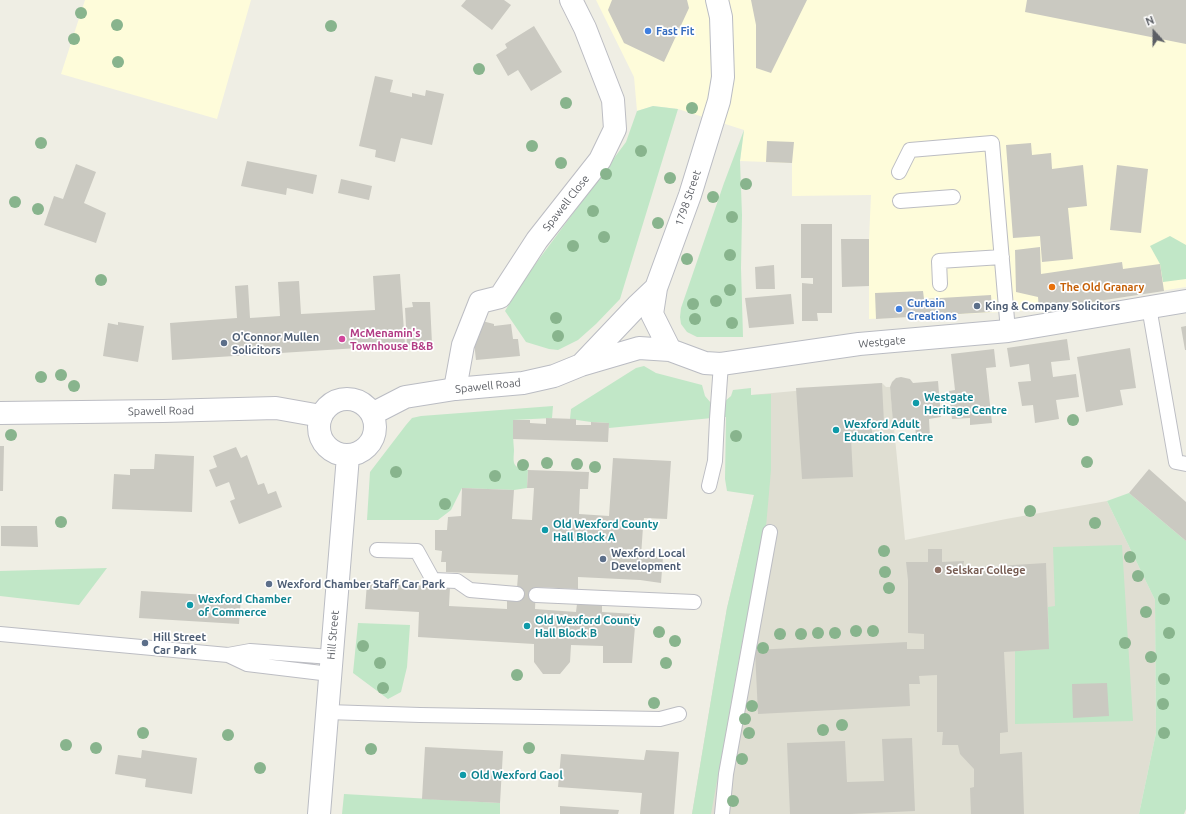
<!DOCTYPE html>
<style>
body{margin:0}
#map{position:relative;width:1186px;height:814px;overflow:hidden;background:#efeee4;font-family:Ubuntu,sans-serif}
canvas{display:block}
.north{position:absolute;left:1134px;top:12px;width:40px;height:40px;-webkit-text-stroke:3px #fff;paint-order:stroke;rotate:339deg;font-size:11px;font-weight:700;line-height:16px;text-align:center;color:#5c5f65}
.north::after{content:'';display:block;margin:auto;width:14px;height:18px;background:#5c5f65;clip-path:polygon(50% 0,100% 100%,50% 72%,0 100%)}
</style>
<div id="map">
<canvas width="1186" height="814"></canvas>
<div class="north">N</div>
</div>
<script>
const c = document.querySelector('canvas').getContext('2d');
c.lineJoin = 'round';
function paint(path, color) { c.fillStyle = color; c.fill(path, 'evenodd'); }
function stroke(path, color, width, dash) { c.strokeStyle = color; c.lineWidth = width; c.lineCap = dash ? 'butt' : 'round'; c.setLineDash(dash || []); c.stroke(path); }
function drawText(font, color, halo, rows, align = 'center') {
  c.font = font + ' Ubuntu,sans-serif'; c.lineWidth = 3.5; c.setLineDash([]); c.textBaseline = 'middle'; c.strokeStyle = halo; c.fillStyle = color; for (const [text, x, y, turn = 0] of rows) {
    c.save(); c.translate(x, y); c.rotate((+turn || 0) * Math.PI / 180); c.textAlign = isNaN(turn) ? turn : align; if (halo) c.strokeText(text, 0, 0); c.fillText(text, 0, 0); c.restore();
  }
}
paint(new Path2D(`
 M 85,0 L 251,0 L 217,119 L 61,74 Z
 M 596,0 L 1186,0 L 1186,287 L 1039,310 L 869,319 L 869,239 L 871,195 L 792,196 L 792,163 L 740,161 L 744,130 L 678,109 L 653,106 L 637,111 L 634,77 Z`), '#fefcda');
paint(new Path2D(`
 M 882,383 L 886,387 L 890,387 L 905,540 L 1006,519 L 1107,501 L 1155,600 L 1156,733 L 1139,814 L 692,814 L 715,676 L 727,608 L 754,495 L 751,395 Z`), '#dfded2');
paint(new Path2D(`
 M 653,106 L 678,109 L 620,299 L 596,324 L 578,340 L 558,350 L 549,349 L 526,342 L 505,311 L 525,278 L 626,142 L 637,111 Z
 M 744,130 L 740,161 L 742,215 L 741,268 L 743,337 L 697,337 L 687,332 L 681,324 L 680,317 L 681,308 L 724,183 Z
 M 1170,236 L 1186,245 L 1186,279 L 1163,282 L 1160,264 L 1150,246 Z
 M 644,366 L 656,373 L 702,385 L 705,396 L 711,403 L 712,418 L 609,428 L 609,423 L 591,422 L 570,419 L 571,409 L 636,368 Z
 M 751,388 L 751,395 L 771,394 L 771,470 L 766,527 L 743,636 L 711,814 L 692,814 L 715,676 L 727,608 L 754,495 L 727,491 L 725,479 L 726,417 L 724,417 L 724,402 L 731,396 L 733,390 Z
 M 553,406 L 552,418 L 513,420 C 513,430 513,440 514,450 C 514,454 513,459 514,463 C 516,468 522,470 528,470 L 527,488 L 514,490 L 462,488 L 451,510 L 438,520 L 367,520 L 370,472 L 406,425 L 412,418 L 421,416 Z
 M 1129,493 L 1186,541 L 1186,809 L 1184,814 L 1139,814 L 1156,733 L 1155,600 L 1107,501 Z
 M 1122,545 L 1133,721 L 1015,724 L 1015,651 L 1049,649 L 1048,607 L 1055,606 L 1053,547 Z
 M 107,568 L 79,605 L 0,596 L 0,571 Z
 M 358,623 L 410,625 L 407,667 L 401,692 L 388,699 L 353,673 Z
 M 344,794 L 500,803 L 500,814 L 342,814 Z`), '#c1e7c7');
paint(new Path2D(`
 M 466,0 L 504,0 L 511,5 L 492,30 L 461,6 Z
 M 612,0 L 687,0 L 689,8 L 664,62 L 624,43 L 608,10 Z
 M 751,0 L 807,0 L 771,73 L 756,68 L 756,25 Z
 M 1027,0 L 1186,0 L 1186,44 L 1025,12 Z
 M 534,26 L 562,72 L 531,91 L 518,70 L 508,76 L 496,55 L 507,48 L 505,44 Z
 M 375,76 L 393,80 L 390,92 L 412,97 L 412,93 L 425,96 L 426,90 L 444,94 L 432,145 L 401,138 L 395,162 L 375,157 L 376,150 L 359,146 Z
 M 767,141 L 794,142 L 792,163 L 766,162 Z
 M 1031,143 L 1032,155 L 1051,153 L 1052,169 L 1083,165 L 1087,206 L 1068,208 L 1073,259 L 1042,262 L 1040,236 L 1013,238 L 1006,145 Z
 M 247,161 L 317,175 L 313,194 L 287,188 L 286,195 L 241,186 Z
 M 76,164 L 96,172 L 84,203 L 106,213 L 96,243 L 44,225 L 54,196 L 63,199 Z
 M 1117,165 L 1148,169 L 1141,233 L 1110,230 Z
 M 341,179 L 372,186 L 369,200 L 338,193 Z
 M 801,224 L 832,224 L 832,313 L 817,313 L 818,321 L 802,321 L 802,283 L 813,284 L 813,278 L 801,278 Z
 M 841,239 L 869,239 L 869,286 L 842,287 Z
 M 1040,247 L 1041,274 L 1122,262 L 1123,269 L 1160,264 L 1164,291 L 1039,310 L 1038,297 L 1016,292 L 1015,250 Z
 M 774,265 L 775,289 L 756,289 L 755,267 Z
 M 400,274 L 405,345 L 172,360 L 170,323 L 237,318 L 235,286 L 248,285 L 250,318 L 280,316 L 278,282 L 299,281 L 301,314 L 375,310 L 373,276 Z
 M 923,291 L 924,299 L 991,295 L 992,312 L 876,319 L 875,293 Z
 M 791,294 L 794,324 L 749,328 L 745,298 Z
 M 412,302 L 430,302 L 432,344 L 407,345 L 405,308 L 413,307 Z
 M 482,321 L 494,324 L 494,326 L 511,324 L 513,339 L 518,339 L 520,356 L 476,360 L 474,342 Z
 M 118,322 L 144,326 L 138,362 L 103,356 L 108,323 L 118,325 Z
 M 1186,326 L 1186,350 L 1185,350 L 1181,327 Z
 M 1067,339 L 1070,360 L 1051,362 L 1053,377 L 1076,374 L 1079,397 L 1056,400 L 1059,419 L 1035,423 L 1033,405 L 1022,406 L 1018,382 L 1031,381 L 1029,364 L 1010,367 L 1007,348 Z
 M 1130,348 L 1136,388 L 1120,390 L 1123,405 L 1086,412 L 1077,357 Z
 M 994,349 L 996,367 L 986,368 L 992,423 L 970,425 L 970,418 L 952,419 L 949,391 L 955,390 L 951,354 Z
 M 901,377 L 910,379 L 913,383 L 938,381 L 941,417 L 929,419 L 930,438 L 916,439 L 915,421 L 893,422 L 890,387 L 892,382 L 896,378 Z
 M 882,383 L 884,423 L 872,424 L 872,436 L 851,438 L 853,477 L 802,479 L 796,388 Z
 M 546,418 L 576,419 L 576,425 L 591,425 L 591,422 L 609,423 L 608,442 L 513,439 L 513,420 L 530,420 L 530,423 L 546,424 Z
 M 0,446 L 4,446 L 3,491 L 0,491 Z
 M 236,447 L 241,458 L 247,455 L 258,485 L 264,483 L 268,494 L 276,491 L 282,507 L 239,524 L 230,501 L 235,499 L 229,482 L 216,487 L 209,470 L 217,467 L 213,456 Z
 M 155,454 L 194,456 L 192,512 L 112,509 L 114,474 L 130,475 L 130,469 L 154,469 Z
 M 613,458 L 671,461 L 667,519 L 644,518 L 643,527 L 641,556 L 663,557 L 661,583 L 640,580 L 578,577 L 578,589 L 536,587 L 535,609 L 576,612 L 577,604 L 602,605 L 602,612 L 636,614 L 632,663 L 603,663 L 603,646 L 571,645 L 570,662 L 560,674 L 543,674 L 534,662 L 534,644 L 418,637 L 419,612 L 365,609 L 367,583 L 450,587 L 449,606 L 507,609 L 507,600 L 516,601 L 518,575 L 446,572 L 446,562 L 441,562 L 442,551 L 435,550 L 435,530 L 447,530 L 448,517 L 461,516 L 462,488 L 514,490 L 512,519 L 532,520 L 534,488 L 527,488 L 528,470 L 589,472 L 588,489 L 580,489 L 579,514 L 609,516 Z
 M 1149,469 L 1186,502 L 1186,541 L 1129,493 Z
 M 1,526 L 37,526 L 38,547 L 1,546 Z
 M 928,549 L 942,549 L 942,562 L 964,561 L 963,568 L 1046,563 L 1049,649 L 1004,652 L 1008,732 L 1000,733 L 1000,754 L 1022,752 L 1024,814 L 971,814 L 970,788 L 974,787 L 974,769 L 960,754 L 958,745 L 942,745 L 943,732 L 937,732 L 937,675 L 919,676 L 920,684 L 909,684 L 910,706 L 758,714 L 755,650 L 907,642 L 907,649 L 924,649 L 924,634 L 908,633 L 908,580 L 906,562 L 928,562 Z
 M 141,591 L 241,597 L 239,624 L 139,618 Z
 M 1107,683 L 1109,716 L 1073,718 L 1072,684 Z
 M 912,738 L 915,811 L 851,814 L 790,814 L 787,743 L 845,741 L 847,782 L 884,781 L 882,739 Z
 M 425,747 L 503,751 L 500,803 L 422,799 Z
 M 142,750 L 197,758 L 192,794 L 145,787 L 146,779 L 115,774 L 118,755 L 141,758 Z
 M 646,750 L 679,752 L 674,814 L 640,814 L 642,793 L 558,787 L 561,754 L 644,760 Z
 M 560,806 L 619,810 L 618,814 L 560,814 Z`), '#cac9c1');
const service = new Path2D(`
 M 899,172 L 910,150 L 992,143 L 1008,331
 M 900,201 L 953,197
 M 940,284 L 939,261 L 1002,257
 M 1149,307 L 1176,462 L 1186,464
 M 709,486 L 715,461 L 717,419 L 721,364
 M 377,550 L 417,551 L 433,580 L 457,581 L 470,590 L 517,594
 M 536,595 L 694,602
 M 0,634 L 228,655 L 250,651 L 331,657
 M 228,655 L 247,664 L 330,674
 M 327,712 L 420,715 L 660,719 L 679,714
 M 722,814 L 726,774 L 770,532`);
const minor = new Path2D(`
 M 455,389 L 463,345 L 480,302 L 500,297 L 537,240 L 600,160 L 615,129 L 613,100 L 585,28 L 571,0`);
const tertiary = new Path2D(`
 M 0,413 L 163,411 L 276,408 L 321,416`);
const secondary = new Path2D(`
 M 656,288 L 652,314 L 670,350
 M 582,364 L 637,306 L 656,288 L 690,195 L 719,101 L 723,77 L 721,17 L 717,0
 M319 427a28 28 0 1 1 56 0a28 28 0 1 1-56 0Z
 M 372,414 L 405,397 L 455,389 L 523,383 L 554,376 L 581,365 L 639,348 L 670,350 L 705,363 L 721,364 L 859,344 L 1008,331 L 1186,301
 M 319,814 L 348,456`);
stroke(service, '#bcbdc3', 16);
stroke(minor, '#bcbdc3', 24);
stroke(tertiary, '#bcbdc3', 24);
stroke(secondary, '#babcc3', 24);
stroke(service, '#fff', 14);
stroke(minor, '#fff', 22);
stroke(tertiary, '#fff', 22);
stroke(secondary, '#fff', 22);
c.fillStyle = '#88b48d';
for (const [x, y] of [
 [81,13],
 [117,25],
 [331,26],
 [74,39],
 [118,62],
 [479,69],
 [566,103],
 [692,108],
 [41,143],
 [532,146],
 [641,151],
 [561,163],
 [606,174],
 [670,178],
 [746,184],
 [713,197],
 [15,202],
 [38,209],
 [593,211],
 [732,217],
 [658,223],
 [604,237],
 [573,246],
 [730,255],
 [687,259],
 [101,280],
 [730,290],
 [716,301],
 [693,304],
 [556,318],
 [695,319],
 [732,323],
 [558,336],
 [61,375],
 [41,377],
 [74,386],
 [1073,420],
 [11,435],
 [736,436],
 [1087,462],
 [547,463],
 [577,464],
 [523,465],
 [595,467],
 [396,472],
 [495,476],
 [445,504],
 [1030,511],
 [61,522],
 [1095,523],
 [884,551],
 [1130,557],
 [885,572],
 [1138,576],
 [889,588],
 [1164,599],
 [1146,612],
 [856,631],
 [873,631],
 [659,632],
 [818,633],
 [835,633],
 [1169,633],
 [780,634],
 [801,634],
 [675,641],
 [1125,643],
 [363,646],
 [763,648],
 [1151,657],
 [380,663],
 [666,663],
 [517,675],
 [1164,679],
 [383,688],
 [654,703],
 [1163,704],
 [752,706],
 [745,719],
 [842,725],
 [823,730],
 [143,733],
 [749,733],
 [1164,733],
 [228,735],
 [66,745],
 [96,748],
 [529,748],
 [371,749],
 [742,759],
 [260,768],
 [733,801]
]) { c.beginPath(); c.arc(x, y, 6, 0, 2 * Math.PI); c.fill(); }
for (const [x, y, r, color] of [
 [648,31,4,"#3f7fe0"],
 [1052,287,4,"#e8710a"],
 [977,306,4,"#5c6f8a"],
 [899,309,4,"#3f7fe0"],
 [342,339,4,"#d1479c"],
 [224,343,4,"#5c6f8a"],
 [916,403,4,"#0f9aa8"],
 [836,430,4,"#0f9aa8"],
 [545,530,4,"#0f9aa8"],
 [603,559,4,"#5c6f8a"],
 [938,570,4,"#8d6e63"],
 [269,584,4,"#5c6f8a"],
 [190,605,4,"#0f9aa8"],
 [527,626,4,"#0f9aa8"],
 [145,643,4,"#5c6f8a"],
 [463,775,4,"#0f9aa8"]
]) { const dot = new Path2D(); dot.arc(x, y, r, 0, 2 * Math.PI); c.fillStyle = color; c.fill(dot); stroke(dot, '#fff', 1.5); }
drawText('bold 11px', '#366cbe', '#fff', [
 ["Fast Fit",656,31],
 ["Curtain",907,303],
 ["Creations",907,316]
], 'left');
drawText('11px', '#5c5f65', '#fff', [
 ["1798 Street",688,198,-71],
 ["Spawell Close",566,203,-52],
 ["Westgate",882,342,-5],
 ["Spawell Road",488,386,-6],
 ["Spawell Road",161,411,-1],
 ["Hill Street",333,635,-85]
]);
drawText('bold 11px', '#c56008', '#fff', [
 ["The Old Granary",1060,287]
], 'left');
drawText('bold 11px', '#4e5e75', '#fff', [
 ["King & Company Solicitors",985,306],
 ["O'Connor Mullen",232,337],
 ["Solicitors",232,350],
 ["Wexford Local",611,553],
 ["Development",611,566],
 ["Wexford Chamber Staff Car Park",277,584],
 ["Hill Street",153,637],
 ["Car Park",153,650]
], 'left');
drawText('bold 11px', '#b23c85', '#fff', [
 ["McMenamin's",350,333],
 ["Townhouse B&B",350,346]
], 'left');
drawText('bold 11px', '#0d838f', '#fff', [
 ["Westgate",924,397],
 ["Heritage Centre",924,410],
 ["Wexford Adult",844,424],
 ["Education Centre",844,437],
 ["Old Wexford County",553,524],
 ["Hall Block A",553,537],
 ["Wexford Chamber",198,599],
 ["of Commerce",198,612],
 ["Old Wexford County",535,620],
 ["Hall Block B",535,633],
 ["Old Wexford Gaol",471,775]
], 'left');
drawText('bold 11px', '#785e54', '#fff', [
 ["Selskar College",946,570]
], 'left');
</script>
